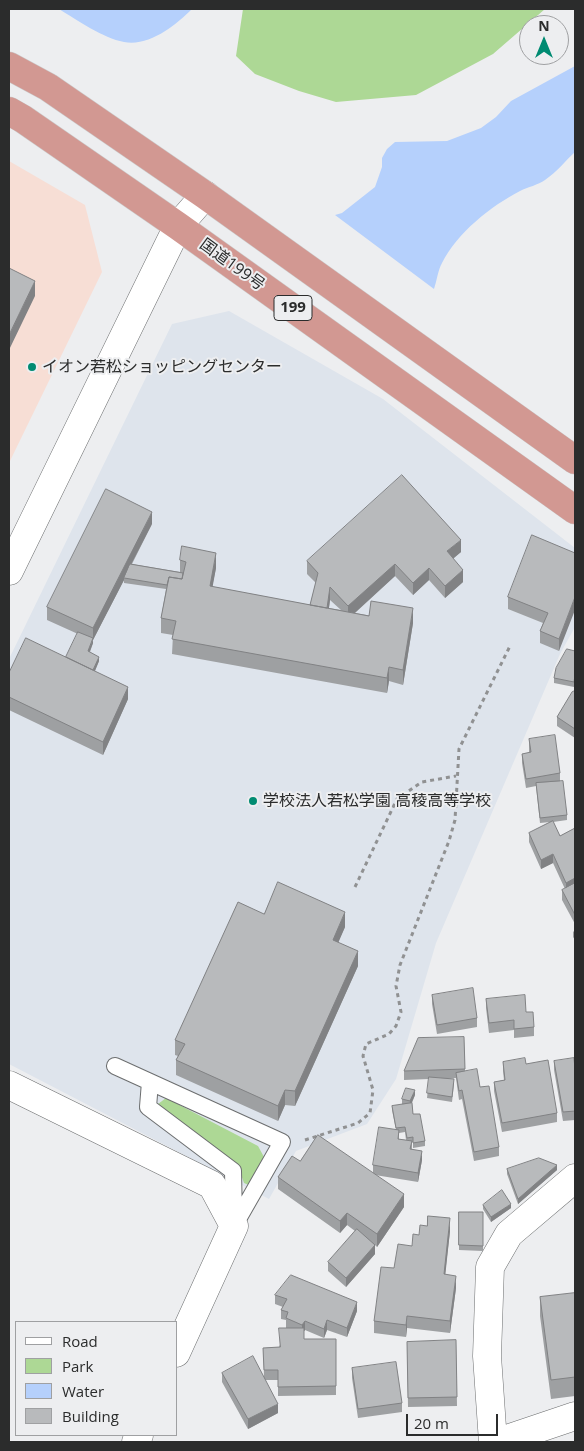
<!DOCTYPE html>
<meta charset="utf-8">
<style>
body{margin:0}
#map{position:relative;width:584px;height:1451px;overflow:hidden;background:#edeef0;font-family:"Open Sans",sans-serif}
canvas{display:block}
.frame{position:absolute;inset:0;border:10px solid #2b2c2c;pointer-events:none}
.legend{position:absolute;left:15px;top:1321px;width:162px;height:115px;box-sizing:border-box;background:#edeef0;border:1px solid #9fa0a2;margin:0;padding:6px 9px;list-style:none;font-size:15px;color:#2b2c2c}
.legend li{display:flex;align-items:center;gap:10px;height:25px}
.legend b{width:25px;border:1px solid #9fa0a2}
.north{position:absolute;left:519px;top:15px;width:50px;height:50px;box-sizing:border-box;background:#edeef0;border:1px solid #9fa0a2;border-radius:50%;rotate:0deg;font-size:14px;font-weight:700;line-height:20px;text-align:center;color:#2b2c2c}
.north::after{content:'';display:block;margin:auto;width:18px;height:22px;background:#008b72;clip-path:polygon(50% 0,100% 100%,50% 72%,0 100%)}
.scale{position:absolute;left:406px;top:1414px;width:92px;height:22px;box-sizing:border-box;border:2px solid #2b2c2c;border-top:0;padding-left:6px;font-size:15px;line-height:18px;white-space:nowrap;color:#2b2c2c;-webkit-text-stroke:4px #edeef0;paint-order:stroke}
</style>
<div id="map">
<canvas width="584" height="1451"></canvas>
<div class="frame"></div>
<ul class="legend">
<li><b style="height:6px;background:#fff"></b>Road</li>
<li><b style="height:14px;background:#add895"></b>Park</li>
<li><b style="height:14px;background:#b5d0fc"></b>Water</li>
<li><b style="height:14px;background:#b8babc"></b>Building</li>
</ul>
<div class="north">N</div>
<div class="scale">20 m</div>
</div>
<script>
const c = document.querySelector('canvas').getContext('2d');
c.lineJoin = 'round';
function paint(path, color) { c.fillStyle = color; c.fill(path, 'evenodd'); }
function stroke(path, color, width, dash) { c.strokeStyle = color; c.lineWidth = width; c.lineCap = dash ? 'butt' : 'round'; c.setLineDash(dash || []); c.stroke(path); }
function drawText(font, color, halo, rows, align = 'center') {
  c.font = font + ' "Open Sans","Noto Sans JP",sans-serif'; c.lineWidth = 4; c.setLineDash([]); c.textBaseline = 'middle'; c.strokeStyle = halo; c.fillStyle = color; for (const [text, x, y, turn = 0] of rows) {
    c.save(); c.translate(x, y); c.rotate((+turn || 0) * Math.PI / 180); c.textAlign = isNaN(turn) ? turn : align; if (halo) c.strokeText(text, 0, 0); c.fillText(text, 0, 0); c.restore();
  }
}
paint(new Path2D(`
 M 9,161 L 85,205 L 102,272 L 9,463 Z`), '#f7ded5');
paint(new Path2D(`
 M 229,311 L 383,399 L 575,548 L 575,627 L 560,654 L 436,943 L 396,1079 L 367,1124 L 296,1151 L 269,1199 L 9,1064 L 9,659 L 172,324 Z`), '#dee4ec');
paint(new Path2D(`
 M 243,9 L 545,9 L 493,54 L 416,95 L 336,102 L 299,91 L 255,74 L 236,56 Z
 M 166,1098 L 258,1146 L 264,1157 L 251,1186 L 244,1183 L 238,1166 L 158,1104 Z`), '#add895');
paint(new Path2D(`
 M 59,9 L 192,9 C 176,25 149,47 124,42 C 103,38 77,20 59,9 Z
 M 575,66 L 575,152 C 565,161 557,172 545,180 C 538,185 528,187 520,191 C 491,206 457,233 442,263 C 438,270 437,280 434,289 L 335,215 L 342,213 L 375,187 L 382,167 L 382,158 L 387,149 L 395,142 L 447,141 L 481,128 L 496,117 L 511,101 Z`), '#b5d0fc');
const service = new Path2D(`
 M 115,1066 L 282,1142 L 234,1226
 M 150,1082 L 148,1107 L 233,1171 L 234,1219`);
const minor = new Path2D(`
 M 9,1085 L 212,1185 L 234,1226 L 176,1353
 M 136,1442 L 139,1435
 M 493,1442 L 487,1356 L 490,1267 L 509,1234 L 575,1178
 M 498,1442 L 575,1416`);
const tertiary = new Path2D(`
 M 9,571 L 178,226 L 205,195`);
const trunk = new Path2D(`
 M 9,66 L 48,87 L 205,195 L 575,460
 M 9,111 L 23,119 L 178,226 L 575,510`);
stroke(service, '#6c6e6f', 18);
stroke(minor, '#6c6e6f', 29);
stroke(tertiary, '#6c6e6f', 29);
stroke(trunk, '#ccc', 29);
stroke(new Path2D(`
 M 355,887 L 397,799 L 422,782 L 456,776
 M 305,1140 L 358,1123 L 370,1113 L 373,1090 L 363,1056 L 366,1044 L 389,1034 L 396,1026 L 401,1012 L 396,986 L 400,965 L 449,841 L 455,820 L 459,749 L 510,646`), '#909192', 3, [4, 4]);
stroke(service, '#fff', 16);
stroke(minor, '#fff', 28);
stroke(tertiary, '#fff', 28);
stroke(trunk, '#d29892', 28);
paint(new Path2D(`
 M 152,524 L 132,564 L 180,572 L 180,560 L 216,568 L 212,587 L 310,605 L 316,583 L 307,574 L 307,561 L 461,552 L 453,558 L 463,582 L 445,598 L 429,580 L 413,595 L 395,576 L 355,613 L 413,623 L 403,685 L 389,681 L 387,693 L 172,654 L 173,635 L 161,633 L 161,618 L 166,589 L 124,583 L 124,580 L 93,640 L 93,643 L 90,652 L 99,661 L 95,671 L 128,699 L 103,755 L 9,710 L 9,673 L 66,657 L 78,634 L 47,620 L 47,607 ZM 330,600 L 341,610 L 329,608 Z
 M 575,553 L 559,651 L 540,643 L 540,631 L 543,623 L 508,609 L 508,597 Z
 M 575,651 L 574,687 L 554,683 L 554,678 Z
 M 575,691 L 575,738 L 557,726 L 557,717 Z
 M 529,739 L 560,773 L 560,781 L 567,815 L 567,820 L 553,822 L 560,836 L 575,828 L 575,924 L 562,900 L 562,890 L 565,889 L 553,863 L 541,869 L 529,842 L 529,833 L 550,822 L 540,823 L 536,786 L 526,788 L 522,763 L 522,754 L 529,753 Z
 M 575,763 L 575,777 L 574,776 L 574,767 Z
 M 264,914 L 345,927 L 338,942 L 358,966 L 295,1106 L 285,1105 L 278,1121 L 176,1075 L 176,1060 L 178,1056 L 175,1055 L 175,1040 Z
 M 575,930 L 575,940 L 573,937 L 573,932 Z
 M 432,995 L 477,1018 L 477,1027 L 437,1034 L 432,1004 Z
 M 486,999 L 526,1012 L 534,1027 L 534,1036 L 514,1038 L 514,1030 L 489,1033 L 486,1008 Z
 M 464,1037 L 465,1071 L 480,1087 L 499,1147 L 499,1156 L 474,1161 L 462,1099 L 459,1100 L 456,1078 L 447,1079 L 454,1084 L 452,1102 L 427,1098 L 429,1079 L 404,1080 L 404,1071 Z
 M 554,1061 L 575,1069 L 575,1120 L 563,1121 L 554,1070 Z
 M 503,1062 L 526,1064 L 557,1113 L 557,1122 L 502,1132 L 494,1091 L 494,1082 L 504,1080 L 503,1071 Z
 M 415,1095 L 412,1103 L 413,1114 L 425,1141 L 425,1146 L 413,1148 L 413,1142 L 412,1142 L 412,1150 L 422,1160 L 418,1182 L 375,1175 L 404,1207 L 377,1247 L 375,1245 L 375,1254 L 346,1287 L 328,1271 L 328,1262 L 355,1231 L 347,1225 L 340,1233 L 278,1189 L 278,1177 L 300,1161 L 373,1174 L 373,1165 L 396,1130 L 392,1110 L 392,1106 L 403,1104 L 402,1104 L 402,1099 ZM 405,1132 L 406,1140 L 399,1139 L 399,1133 Z
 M 507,1169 L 557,1170 L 518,1204 L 507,1174 Z
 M 483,1205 L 511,1208 L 491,1222 L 483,1209 Z
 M 459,1212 L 483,1212 L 483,1251 L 459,1250 Z
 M 450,1231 L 445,1274 L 456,1288 L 450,1333 L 407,1328 L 406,1337 L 374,1333 L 374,1321 L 394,1268 L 412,1246 L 419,1235 Z
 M 575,1293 L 575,1396 L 551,1399 L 540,1316 L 540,1297 Z
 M 275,1295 L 357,1311 L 347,1337 L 327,1330 L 324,1338 L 305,1330 L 304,1331 L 304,1339 L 336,1339 L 336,1395 L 278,1396 L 278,1380 L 265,1380 L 278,1413 L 248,1429 L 222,1382 L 222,1373 L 264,1376 L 263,1348 L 279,1347 L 286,1328 L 286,1320 L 281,1319 L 281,1310 L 283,1307 L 275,1304 Z
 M 456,1340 L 457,1406 L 408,1407 L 407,1342 Z
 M 352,1368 L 402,1403 L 402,1412 L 358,1418 L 352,1378 Z`), '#9ea0a2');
paint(new Path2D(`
 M 35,281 L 35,296 L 9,350 L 9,335 Z
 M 152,512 L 152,524 L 124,578 L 124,580 L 93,640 L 93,643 L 88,656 L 88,651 L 93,640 L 93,628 Z
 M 461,540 L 461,552 L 447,564 L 447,551 Z
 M 216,553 L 216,568 L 210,601 L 210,586 Z
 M 395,564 L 395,576 L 348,619 L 348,606 Z
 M 429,568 L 429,580 L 413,595 L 413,583 Z
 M 463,570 L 463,582 L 445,598 L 445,586 Z
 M 330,587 L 330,600 L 327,621 L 327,608 Z
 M 575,597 L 575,610 L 559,651 L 559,639 Z
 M 413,608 L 413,623 L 403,685 L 403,670 Z
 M 99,657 L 99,661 L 91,680 L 91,675 Z
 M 389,667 L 389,681 L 387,693 L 387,678 Z
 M 128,687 L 128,699 L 103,755 L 103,742 Z
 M 553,854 L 553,863 L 541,869 L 541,860 Z
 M 575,878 L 575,888 L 566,892 L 566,883 Z
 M 345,912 L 345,927 L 333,955 L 333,940 Z
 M 358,951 L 358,966 L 295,1106 L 295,1091 Z
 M 285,1090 L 285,1105 L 278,1121 L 278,1106 Z
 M 415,1090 L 415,1095 L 410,1106 L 410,1101 Z
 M 422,1151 L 422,1160 L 418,1182 L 418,1173 Z
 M 557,1165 L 557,1170 L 518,1204 L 518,1199 Z
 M 404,1194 L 404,1207 L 377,1247 L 377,1234 Z
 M 511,1204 L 511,1208 L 491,1222 L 491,1217 Z
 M 347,1213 L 347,1225 L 340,1233 L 340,1221 Z
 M 450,1218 L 450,1231 L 444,1287 L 444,1274 Z
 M 375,1245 L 375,1254 L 346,1287 L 346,1278 Z
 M 456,1276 L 456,1288 L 450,1333 L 450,1321 Z
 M 357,1302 L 357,1311 L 347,1337 L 347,1328 Z
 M 407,1316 L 407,1328 L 406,1337 L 406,1325 Z
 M 327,1320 L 327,1330 L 324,1338 L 324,1329 Z
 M 305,1321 L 305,1330 L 302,1334 L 302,1325 Z
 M 278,1404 L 278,1413 L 248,1429 L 248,1419 Z`), '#818284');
const building = new Path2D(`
 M 9,268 L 35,281 L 9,335 Z
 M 402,475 L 461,540 L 447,551 L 463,570 L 445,586 L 429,568 L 413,583 L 395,564 L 348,606 L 330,587 L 327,608 L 310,605 L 318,573 L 307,561 Z
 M 106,489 L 152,512 L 93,628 L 47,607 Z
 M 532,535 L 575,553 L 575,597 L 559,639 L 540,631 L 548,613 L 508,597 Z
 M 182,546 L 216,553 L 210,586 L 369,616 L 371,601 L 413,608 L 403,670 L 389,667 L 387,678 L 172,639 L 176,621 L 161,618 L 169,577 L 182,579 L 186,562 L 180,560 Z
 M 130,564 L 183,573 L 182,579 L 169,577 L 167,585 L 124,578 Z
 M 78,632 L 93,638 L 88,651 L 99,657 L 93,670 L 66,657 Z
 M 26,638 L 128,687 L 103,742 L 9,697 L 9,673 Z
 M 567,649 L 575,651 L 575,675 L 574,682 L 554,678 L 556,668 Z
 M 575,691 L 575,729 L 557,717 L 572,692 Z
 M 555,735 L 560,773 L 526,779 L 522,754 L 531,752 L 529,739 Z
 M 563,781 L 567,815 L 540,818 L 536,783 Z
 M 553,821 L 560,836 L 575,828 L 575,878 L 566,883 L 553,854 L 541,860 L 529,833 Z
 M 278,882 L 345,912 L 333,940 L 358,951 L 295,1091 L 285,1090 L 278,1106 L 176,1060 L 185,1044 L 175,1040 L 238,902 L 264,914 Z
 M 575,883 L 575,915 L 562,890 Z
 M 473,988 L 477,1018 L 437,1025 L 432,995 Z
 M 525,995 L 526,1012 L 533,1012 L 534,1027 L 514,1029 L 514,1020 L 489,1023 L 486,999 Z
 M 464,1037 L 465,1069 L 404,1071 L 418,1038 Z
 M 525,1058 L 526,1064 L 548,1060 L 557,1113 L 502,1123 L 494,1082 L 505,1080 L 503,1062 Z
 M 574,1058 L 575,1069 L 575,1111 L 563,1112 L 554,1061 Z
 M 477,1069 L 480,1087 L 489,1086 L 499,1147 L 474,1152 L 462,1090 L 459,1091 L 456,1073 Z
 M 429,1077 L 454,1079 L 452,1097 L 427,1093 Z
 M 406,1088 L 415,1090 L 410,1101 L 402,1099 Z
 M 412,1103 L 413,1114 L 420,1114 L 425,1141 L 413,1143 L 413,1137 L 407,1138 L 405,1127 L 396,1128 L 392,1106 Z
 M 379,1127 L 399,1130 L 398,1139 L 412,1141 L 410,1149 L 422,1151 L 418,1173 L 373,1165 Z
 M 318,1135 L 404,1194 L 377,1234 L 347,1213 L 340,1221 L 278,1177 L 292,1156 L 300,1161 Z
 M 539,1158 L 557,1165 L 518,1199 L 507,1169 Z
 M 502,1190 L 511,1204 L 491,1217 L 483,1205 Z
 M 459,1212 L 483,1212 L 483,1246 L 459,1245 Z
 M 428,1216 L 450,1218 L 444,1274 L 456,1276 L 450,1321 L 407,1316 L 406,1325 L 374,1321 L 381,1267 L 394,1268 L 398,1244 L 412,1246 L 413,1234 L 419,1235 L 420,1225 L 427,1226 Z
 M 357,1229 L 375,1245 L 346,1278 L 328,1262 Z
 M 291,1275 L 357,1302 L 347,1328 L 327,1320 L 324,1329 L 305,1321 L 302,1325 L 286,1318 L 288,1312 L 281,1310 L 287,1299 L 275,1295 Z
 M 575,1293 L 575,1377 L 551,1380 L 540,1297 Z
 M 279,1328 L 304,1328 L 304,1339 L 336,1339 L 336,1386 L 278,1387 L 278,1370 L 264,1370 L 263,1348 L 280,1347 Z
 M 456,1340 L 457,1397 L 408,1398 L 407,1342 Z
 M 253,1356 L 278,1404 L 248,1419 L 222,1373 Z
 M 396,1362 L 402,1403 L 358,1409 L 352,1368 Z`);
paint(building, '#b8babc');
stroke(building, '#818284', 1);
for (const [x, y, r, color] of [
 [32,367,5,"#008b72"],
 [253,801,5,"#008b72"]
]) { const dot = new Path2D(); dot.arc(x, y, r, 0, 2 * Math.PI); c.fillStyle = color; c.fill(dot); stroke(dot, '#edeef0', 2); }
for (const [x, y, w] of [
 [293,308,38]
]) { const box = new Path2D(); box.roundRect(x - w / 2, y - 12.5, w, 25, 4); c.fillStyle = '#edeef0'; c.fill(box); stroke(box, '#2b2c2c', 1); }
drawText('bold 15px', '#2b2c2c', null, [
 ["199",293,308]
]);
drawText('16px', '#2b2c2c', '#edeef0', [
 ["国道199号",232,265,36]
]);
drawText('16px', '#2b2c2c', '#edeef0', [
 ["イオン若松ショッピングセンター",42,367],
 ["学校法人若松学園 高稜高等学校",263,801]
], 'left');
</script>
